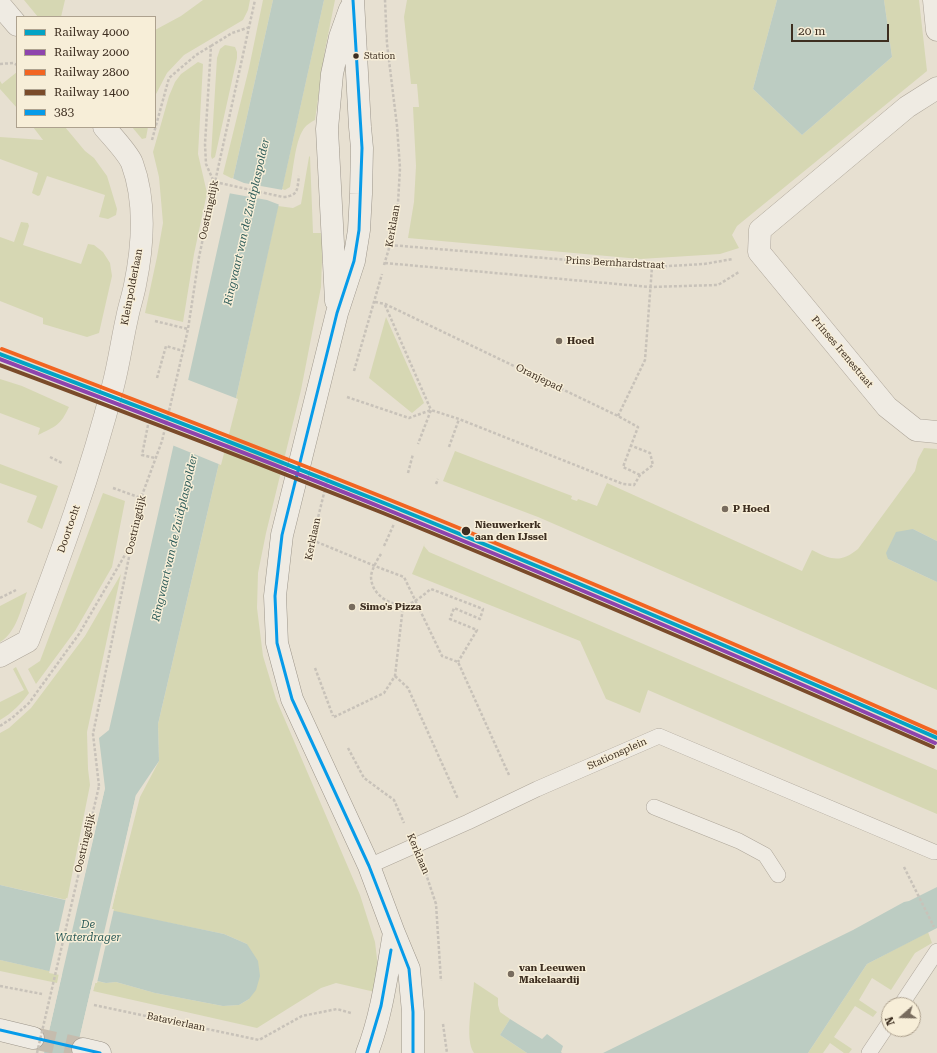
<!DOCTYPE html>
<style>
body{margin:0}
#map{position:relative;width:937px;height:1053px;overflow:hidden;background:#e7e0d1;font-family:"Roboto Serif",serif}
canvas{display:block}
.legend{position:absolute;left:16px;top:16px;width:140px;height:112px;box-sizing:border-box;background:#f7eed8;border:1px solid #ada18e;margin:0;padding:5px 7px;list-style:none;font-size:12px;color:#3d2e20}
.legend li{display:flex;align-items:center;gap:8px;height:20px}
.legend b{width:20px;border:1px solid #ada18e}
.north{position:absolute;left:881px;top:997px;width:40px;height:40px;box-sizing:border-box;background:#f7eed8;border:1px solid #ada18e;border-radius:50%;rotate:250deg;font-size:11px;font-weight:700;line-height:16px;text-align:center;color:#3d2e20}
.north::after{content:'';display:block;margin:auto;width:14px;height:18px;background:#786c5e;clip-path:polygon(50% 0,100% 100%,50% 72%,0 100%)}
.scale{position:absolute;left:791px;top:24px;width:98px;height:18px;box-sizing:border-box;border:2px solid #3d2e20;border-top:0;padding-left:5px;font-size:12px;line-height:14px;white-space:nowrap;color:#3d2e20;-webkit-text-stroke:3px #f7eed8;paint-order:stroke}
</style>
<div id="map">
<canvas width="937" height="1053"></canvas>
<ul class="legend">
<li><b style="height:5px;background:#03a3c5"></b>Railway 4000</li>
<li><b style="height:5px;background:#8e44ad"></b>Railway 2000</li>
<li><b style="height:5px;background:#f26522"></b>Railway 2800</li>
<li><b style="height:5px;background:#7a4b2a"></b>Railway 1400</li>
<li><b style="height:5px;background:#069be9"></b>383</li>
</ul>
<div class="north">N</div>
<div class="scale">20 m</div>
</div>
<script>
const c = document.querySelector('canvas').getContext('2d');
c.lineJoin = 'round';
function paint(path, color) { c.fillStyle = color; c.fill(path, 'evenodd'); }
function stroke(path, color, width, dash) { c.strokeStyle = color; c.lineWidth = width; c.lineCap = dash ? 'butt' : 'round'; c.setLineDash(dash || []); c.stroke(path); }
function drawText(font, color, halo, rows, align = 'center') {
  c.font = font + ' "Roboto Serif",serif'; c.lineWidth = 3; c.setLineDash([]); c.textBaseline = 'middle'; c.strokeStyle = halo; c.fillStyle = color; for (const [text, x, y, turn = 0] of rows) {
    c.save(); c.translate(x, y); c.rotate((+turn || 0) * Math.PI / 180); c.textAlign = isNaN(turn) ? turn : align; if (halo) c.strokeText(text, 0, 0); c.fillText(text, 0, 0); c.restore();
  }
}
paint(new Path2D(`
 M 24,0 L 65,0 L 61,17 L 38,17 Z
 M 203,0 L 250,0 L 248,10 L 243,20 L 184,55 L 167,73 L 155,96 L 155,30 L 181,16 Z
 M 263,0 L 273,0 L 233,179 L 223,174 L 249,68 Z
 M 324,0 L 335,0 L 325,50 L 315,120 C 311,122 305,126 303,130 C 295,142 293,172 290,187 L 285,190 L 282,189 Z
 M 407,0 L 777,0 L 753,89 L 802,135 L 892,57 L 884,0 L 919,0 L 927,71 L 737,226 L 732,235 L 739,248 L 720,254 L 640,259 L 408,238 L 414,202 L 416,166 L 413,107 L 419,107 L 417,84 L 411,84 L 404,17 Z
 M 225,45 L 235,47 L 237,52 L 237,58 L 215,157 L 212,159 L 211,156 L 217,58 L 220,49 Z
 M 198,62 L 203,64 L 198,154 L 207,193 L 194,254 L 183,322 L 145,313 L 157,257 L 163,223 L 159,177 L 153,152 L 169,96 L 175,82 L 181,74 Z
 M 17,72 L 17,108 L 0,89 L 0,81 L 2,84 Z
 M 33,127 L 65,127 L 85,151 L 94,158 L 107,176 L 117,209 L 116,215 L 108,219 L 99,217 L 105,195 L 47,176 L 40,195 L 38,196 L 32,193 L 38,173 L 0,159 L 0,137 L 43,140 Z
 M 132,127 L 148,127 L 146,138 L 142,139 Z
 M 310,156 L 313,233 L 323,233 L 321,287 L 301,390 L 266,533 L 258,573 L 257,608 L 263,656 L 276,699 L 360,895 L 375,942 L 378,967 L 375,992 L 336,983 L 321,988 L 257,1028 L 93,991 L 96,981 L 106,983 L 116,982 L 155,993 L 223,1006 L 239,1005 L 249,999 L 247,944 L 224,934 L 111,911 L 140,797 L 159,761 L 158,724 L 219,463 L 236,398 L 278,206 L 293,208 L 301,204 L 309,157 Z
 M 21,222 L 28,223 L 29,226 L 23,245 L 81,264 L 88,244 L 94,245 L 103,252 L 110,263 L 112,276 L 99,333 L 87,337 L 43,324 L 43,318 L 0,301 L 0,237 L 14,242 Z
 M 386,317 L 424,403 L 412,413 L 369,378 Z
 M 0,379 L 22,386 L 69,407 C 60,426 56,426 38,435 L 40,428 L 0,413 Z
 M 924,448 L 937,449 L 937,541 L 913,529 L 888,559 L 937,582 L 937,690 L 538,517 L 443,481 L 455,451 L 572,496 L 571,499 L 577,501 L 578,499 L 597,506 L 607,483 L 802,571 L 812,550 C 831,560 841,563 858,549 L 915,471 L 918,459 Z
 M 0,464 L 58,486 L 42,529 L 27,522 L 37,496 L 0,483 Z
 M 103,493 L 125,501 L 112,567 L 75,631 L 36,684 L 28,669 L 40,661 Z
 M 425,543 L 424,546 L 429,552 L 937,770 L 937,814 L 648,690 L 640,713 L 606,699 L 580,641 L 412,574 Z
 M 121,574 L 87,732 L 88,769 L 90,785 L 67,900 L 0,885 L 0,733 L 9,728 L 31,708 L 85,636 Z
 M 27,592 C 21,609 16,633 0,642 L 0,606 Z
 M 16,667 L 29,693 C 21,704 12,713 0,720 L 0,702 L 24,690 L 13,669 Z
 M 928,932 L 932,943 L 915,953 L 891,990 L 872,978 L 859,1000 L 877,1012 L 873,1017 L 855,1006 L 834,1037 L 852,1049 L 849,1053 L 844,1053 L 830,1043 L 823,1053 L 808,1053 L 867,964 Z
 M 0,960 L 59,973 L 57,983 L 0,971 Z
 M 474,982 L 498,998 L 498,1005 L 500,1012 L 510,1019 L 500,1035 L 527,1053 L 474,1053 C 464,1039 473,1000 474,982 Z`), '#d6d7b3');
paint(new Path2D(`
 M 273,0 L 324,0 L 236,398 L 219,463 L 158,724 L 159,761 L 136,795 L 110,910 L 224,934 L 247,944 L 258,961 L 260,976 L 256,990 L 249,999 L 239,1005 L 223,1006 L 155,993 L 116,982 L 106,983 L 93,980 L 76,1053 L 44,1053 L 62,974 L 0,960 L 0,885 L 78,903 L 105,788 L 99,738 L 109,730 L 166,479 Z
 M 777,0 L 884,0 L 892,57 L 802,135 L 753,89 Z
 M 913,529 L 937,541 L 937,582 L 888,559 L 886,553 L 896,532 Z
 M 937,887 L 937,928 L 867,964 L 808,1053 L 603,1053 L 853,930 L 904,902 L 909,901 Z
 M 510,1019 L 542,1039 L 547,1034 L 563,1046 L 561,1052 L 562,1053 L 527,1053 L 500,1035 Z`), '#bcccc2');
paint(new Path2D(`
 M 232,178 L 244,183 L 283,190 L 280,205 L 267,200 L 228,193 Z
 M 186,379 L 238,399 L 221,465 L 172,445 Z
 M 103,788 L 105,788 L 44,1053 L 42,1053 L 60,975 L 49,973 L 66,898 L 77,900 Z
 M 136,795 L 138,796 L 112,909 L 114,909 L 97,983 L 95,983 L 78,1053 L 76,1053 Z`), '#e7e0d1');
stroke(new Path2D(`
 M 33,1038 L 83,1049`), '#c5bcae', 22, [22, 11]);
const lane = new Path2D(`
 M 654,807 L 739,841 L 765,855 L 778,875
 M 369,866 L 468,822 L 537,789 L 659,736 L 934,852
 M 901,1005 L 937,951
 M 869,1053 L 889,1023`);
const street = new Path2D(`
 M 934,0 L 937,30
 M 0,5 L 17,25
 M 937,88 L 907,107 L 760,230 L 759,252 L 887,407 L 916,430 L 937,432
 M 0,656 L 28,641 C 60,557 91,473 113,386 C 119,363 122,340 127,318 C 129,307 133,296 135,285 C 143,246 146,201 132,163 C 128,153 111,135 104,127`);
const secondary = new Path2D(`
 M 353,0 L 360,127 L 362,148 L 361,194 L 359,230 L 354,261 L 337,313 L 282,535 L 275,596 L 277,643 L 292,699 L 369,866 L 394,933 L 409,969 L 413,1012 L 413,1053
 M 336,301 L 327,129 L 332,74 L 340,37 L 350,9
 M 0,1030 L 33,1038
 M 83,1049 L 100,1053
 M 367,1053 C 382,1015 387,973 394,933`);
stroke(lane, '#ada599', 16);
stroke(street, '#ada599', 23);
stroke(secondary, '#9c958a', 23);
stroke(new Path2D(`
 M 211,46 L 232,33 L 250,27
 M 0,64 L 13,63 L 17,65
 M 152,140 L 169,78 L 196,55 L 211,46 L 205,144 L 206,164 L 214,182
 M 215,182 L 283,197 C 299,196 297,189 299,176
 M 390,245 L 652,267 L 704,264 L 733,259
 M 385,263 L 650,287 L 718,285 L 739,272
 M 384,265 L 390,245 L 398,203 L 400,168 L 397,126 L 387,44 L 385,0
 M 375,302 L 385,304 L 618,416 L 638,427 L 623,467 L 640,475
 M 385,305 L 431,410 L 418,444
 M 155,321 L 188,329
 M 354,371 L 382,274
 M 157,378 L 166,346 L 183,351
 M 347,397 L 409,418 L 431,410 L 459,419 L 623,484 L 634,485 L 640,475 L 653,465 L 650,453 L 632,446
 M 618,416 L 645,360 L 652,267
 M 148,425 L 142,455 L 155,458
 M 449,447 L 459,419
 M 50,457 L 62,463
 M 408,473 L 413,454
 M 436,484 L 438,479
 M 113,488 L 141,498
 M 312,540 L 380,568 L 404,577 L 442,656 L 458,662 L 509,775
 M 311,546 L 329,473
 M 384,546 L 394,524
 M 381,554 C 377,560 372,569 371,576 C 371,591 383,601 396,604 C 399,605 402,606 405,605 C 415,603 423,595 431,589 L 483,609 L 480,619 L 454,608 L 450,619 L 477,630 L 458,662
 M 0,598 L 16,590
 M 315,668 L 333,716
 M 395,676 L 408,688 L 458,799
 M 334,717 L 384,693 L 395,676 L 403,606
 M 0,726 L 12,718 L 29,703 L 79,634 L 129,548
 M 348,748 L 364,778 L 394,800 L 404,823
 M 99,786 L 93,734 L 141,498 L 162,441 L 183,351 L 188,329 L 199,257 L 215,182 L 255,0
 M 904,867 L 934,927
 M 424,868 L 436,904 L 441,981
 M 0,986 L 42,994
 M 94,1005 L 259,1040 L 302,1016 L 337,1009 L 351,1013
 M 443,1024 L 447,1053`), '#c8c2b9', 2.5, [3, 2]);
stroke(lane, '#efebe3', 15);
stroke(street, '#efebe3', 22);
stroke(secondary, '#efebe3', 22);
stroke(new Path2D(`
 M 37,1053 L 99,786`), '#c8c2b9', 2.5, [3, 2]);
stroke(new Path2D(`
 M 353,0 L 362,148 L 359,230 L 354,261 L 337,313 L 282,535 L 275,596 L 277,643 L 292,699 L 369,866 L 409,969 L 413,1012 L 413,1053
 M 0,1030 L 100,1053
 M 367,1053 L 381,1006 L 391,950`), '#069be9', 3);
stroke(new Path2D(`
 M 0,354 C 130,403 260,453 389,505 C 573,580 755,658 937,738`), '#03a3c5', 4);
stroke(new Path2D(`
 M 0,359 C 130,409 260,458 388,510 C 572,585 754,663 935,743`), '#8e44ad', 4);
stroke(new Path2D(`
 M 2,349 C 132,399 261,448 390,500 C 574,574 756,653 937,733`), '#f26522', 4);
stroke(new Path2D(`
 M 0,365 C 128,413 256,462 383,513 C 567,588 751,667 933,747`), '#7a4b2a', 4);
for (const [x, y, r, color] of [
 [356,56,3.5,"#3d2e20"],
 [559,341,4,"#786c5e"],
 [725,509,4,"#786c5e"],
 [466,531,5,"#3d2e20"],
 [352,607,4,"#786c5e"],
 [511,974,4,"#786c5e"]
]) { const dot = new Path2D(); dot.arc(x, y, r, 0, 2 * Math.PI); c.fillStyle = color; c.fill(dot); stroke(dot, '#f7eed8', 1.5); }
drawText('9px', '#3d2e20', '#f7eed8', [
 ["Station",364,56]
], 'left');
drawText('10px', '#3d2e20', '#f7eed8', [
 ["Oostringdijk",209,210,-78],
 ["Kerklaan",393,226,-80],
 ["Prins Bernhardstraat",615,263,3],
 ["Kleinpolderlaan",132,287,-79],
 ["Prinses Irenestraat",842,352,50],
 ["Oranjepad",539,378,26],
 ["Oostringdijk",136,525,-77],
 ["Doortocht",69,529,-71],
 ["Kerklaan",313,539,-78],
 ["Stationsplein",617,754,-24],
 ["Oostringdijk",85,843,-77],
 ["Kerklaan",418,854,67],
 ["Batavierlaan",176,1022,12]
]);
drawText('bold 10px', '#3d2e20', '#f7eed8', [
 ["Hoed",567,341],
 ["P Hoed",733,509],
 ["Simo's Pizza",360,607],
 ["van Leeuwen",519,968],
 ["Makelaardij",519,980]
], 'left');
drawText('bold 10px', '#3d2e20', '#f7eed8', [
 ["Nieuwerkerk",475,525],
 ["aan den IJssel",475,537]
], 'left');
drawText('italic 11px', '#2f5d5a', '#f7eed8', [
 ["Ringvaart van de Zuidplaspolder",247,222,-77],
 ["Ringvaart van de Zuidplaspolder",175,538,-77],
 ["De",88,925],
 ["Waterdrager",88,938]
]);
</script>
